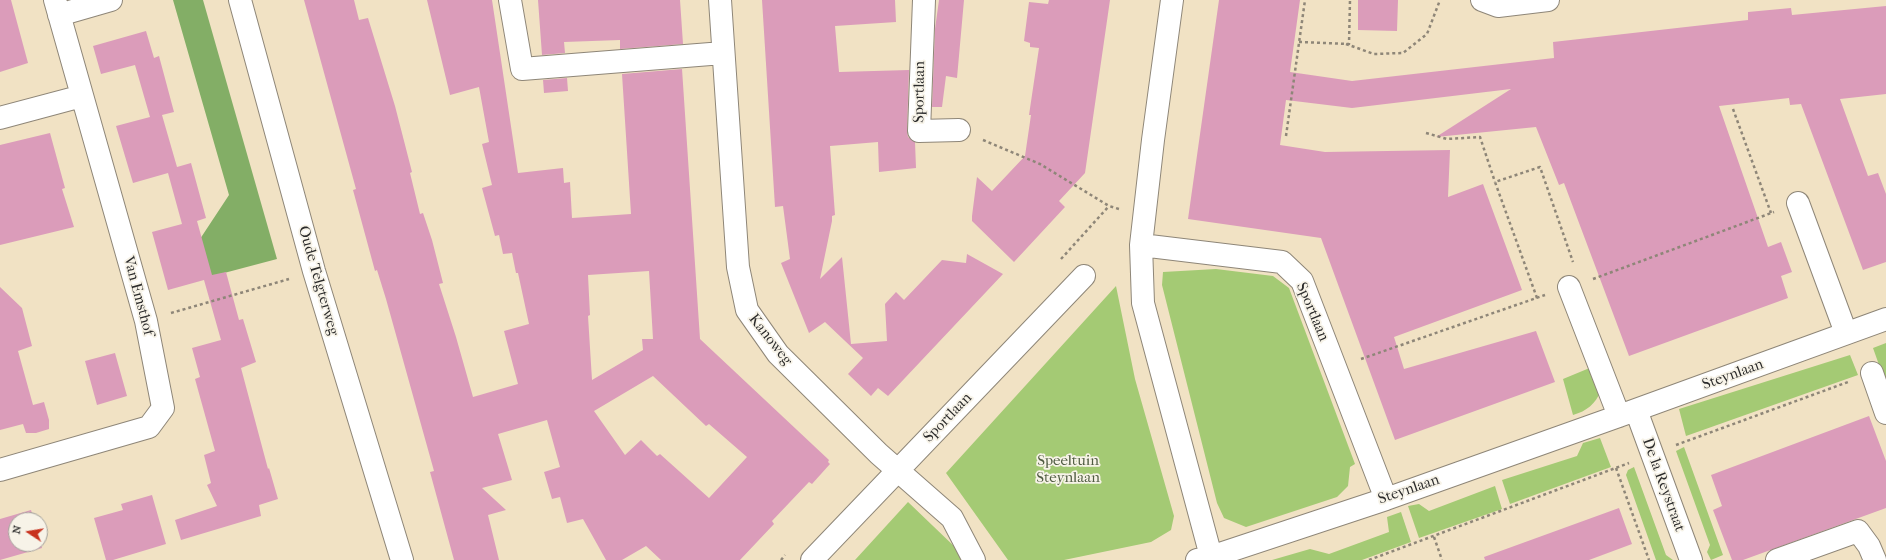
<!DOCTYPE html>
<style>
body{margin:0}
#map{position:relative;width:1886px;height:560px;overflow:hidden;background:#f1e2c4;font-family:"IM FELL French Canon",serif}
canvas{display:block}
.north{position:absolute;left:8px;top:512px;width:40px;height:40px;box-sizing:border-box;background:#f7f3e8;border:1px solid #a5a39c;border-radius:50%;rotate:282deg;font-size:11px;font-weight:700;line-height:16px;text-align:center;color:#2b2b2b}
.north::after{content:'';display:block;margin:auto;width:14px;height:18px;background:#c8321e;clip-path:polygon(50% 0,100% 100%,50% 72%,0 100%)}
</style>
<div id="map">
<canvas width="1886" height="560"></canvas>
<div class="north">N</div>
</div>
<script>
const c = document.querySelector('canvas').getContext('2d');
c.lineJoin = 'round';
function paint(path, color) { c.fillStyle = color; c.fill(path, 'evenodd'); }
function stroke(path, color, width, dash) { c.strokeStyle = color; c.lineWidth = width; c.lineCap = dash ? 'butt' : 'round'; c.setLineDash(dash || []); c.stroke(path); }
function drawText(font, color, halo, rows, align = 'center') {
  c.font = font + ' "IM FELL French Canon",serif'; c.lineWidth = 3.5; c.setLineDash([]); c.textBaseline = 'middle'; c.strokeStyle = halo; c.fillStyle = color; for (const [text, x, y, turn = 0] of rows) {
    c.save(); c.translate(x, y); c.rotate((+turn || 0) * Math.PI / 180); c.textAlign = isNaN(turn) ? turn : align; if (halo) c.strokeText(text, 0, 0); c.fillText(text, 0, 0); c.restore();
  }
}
paint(new Path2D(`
 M 1216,269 L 1273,276 L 1289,288 L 1355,464 L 1350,467 L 1348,486 L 1337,497 L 1246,527 L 1224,518 L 1217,503 L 1162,285 L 1163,272 Z
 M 1116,286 L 1135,379 L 1174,516 L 1171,530 L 1151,542 L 1064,560 L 1008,560 L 946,473 Z
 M 1886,343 L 1886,378 L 1884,379 L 1873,348 Z
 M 1850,355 L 1858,375 L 1686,436 L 1679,409 Z
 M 1592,367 L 1601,391 C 1595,404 1587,411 1573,415 L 1563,379 Z
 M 1600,438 L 1611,467 L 1510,504 L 1502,480 L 1577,456 L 1583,443 Z
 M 1684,447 L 1723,555 L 1711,560 L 1707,552 L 1710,545 L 1676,451 Z
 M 1634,467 L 1666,555 L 1673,560 L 1656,560 L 1626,475 L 1628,470 Z
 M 1495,486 L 1502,509 L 1419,538 L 1408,506 L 1419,504 L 1429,511 Z
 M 908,502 L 957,549 L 961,560 L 855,560 Z
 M 1401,512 L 1411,542 L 1362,560 L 1272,560 L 1310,549 L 1329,554 L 1389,532 L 1387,517 Z`), '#a4ca74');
paint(new Path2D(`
 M 173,0 L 203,0 L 277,259 L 209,277 L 200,239 L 229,195 Z`), '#83ae66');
paint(new Path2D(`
 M 0,0 L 11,0 L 28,63 L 0,72 Z
 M 304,0 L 354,0 L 359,20 L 368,18 L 395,106 L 412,172 L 410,173 L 420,214 L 423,213 L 432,240 L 443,283 L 439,284 L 456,337 L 473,397 L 518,384 L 504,331 L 529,324 L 518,273 L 516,273 L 512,253 L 503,254 L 499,235 L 495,236 L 482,188 L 492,185 L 482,144 L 489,142 L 479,87 L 450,95 L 427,0 L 492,0 L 518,173 L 563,168 L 564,183 L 570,182 L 572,218 L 631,214 L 622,74 L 682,69 L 700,339 L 829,460 L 828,462 L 830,464 L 812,484 L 809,482 L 790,502 L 772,521 L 774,524 L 740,560 L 661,560 L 646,546 L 622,560 L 606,560 L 583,519 L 567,523 L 560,497 L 552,499 L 544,472 L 560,467 L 547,420 L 498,434 L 512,480 L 482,488 L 506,510 L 488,515 L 499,560 L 454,560 L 430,472 L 434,471 L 386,299 L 377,270 L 375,271 L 353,190 L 356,189 ZM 649,271 L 653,339 L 642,339 L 643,350 L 592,380 L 588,316 L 590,315 L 588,275 ZM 653,376 L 706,426 L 709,424 L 747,457 L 709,498 L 660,454 L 657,456 L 641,440 L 625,455 L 594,411 Z
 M 538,0 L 680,0 L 683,44 L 620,49 L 620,40 L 564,42 L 565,53 L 542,55 Z
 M 762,0 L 895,0 L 896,22 L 835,26 L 839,72 L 909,70 L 907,131 L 908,137 L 915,142 L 916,168 L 879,172 L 878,142 L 830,146 L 835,215 L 832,216 L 832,221 L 820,279 L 842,257 L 851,344 L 887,341 L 885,304 L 896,292 L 904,300 L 942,260 L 966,263 L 967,254 L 1003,274 L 888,396 L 878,388 L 871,396 L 848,374 L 863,358 L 825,322 L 809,333 L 781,263 L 790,259 L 783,206 L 775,207 Z
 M 939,0 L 964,0 L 957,78 L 946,76 L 942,107 L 932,107 L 935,29 Z
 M 1049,0 L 1110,0 L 1085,173 L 1059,201 L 1065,207 L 1014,262 L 972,221 L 972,216 L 977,177 L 992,191 L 1025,156 L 1031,115 L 1029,115 L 1039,48 L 1030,47 L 1030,43 L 1024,41 L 1029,2 L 1048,4 Z
 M 1219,0 L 1300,0 L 1290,72 L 1352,81 L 1554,58 L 1553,42 L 1748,20 L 1748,12 L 1791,8 L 1792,15 L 1886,6 L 1886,94 L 1840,99 L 1868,176 L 1878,173 L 1886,194 L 1886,262 L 1863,270 L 1801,104 L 1790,105 L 1789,98 L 1719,106 L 1768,247 L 1781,242 L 1792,272 L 1781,276 L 1788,298 L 1629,356 L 1564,183 L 1559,185 L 1536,127 L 1436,137 L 1511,89 L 1352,108 L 1286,100 L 1280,145 L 1325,152 L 1450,150 L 1448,197 L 1483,184 L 1522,290 L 1394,337 L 1404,369 L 1536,331 L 1555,382 L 1395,440 L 1321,238 L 1188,219 Z
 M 1358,0 L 1398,0 L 1397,31 L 1358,30 Z
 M 146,31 L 154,58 L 159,56 L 174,112 L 162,115 L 177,167 L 191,163 L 206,218 L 197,221 L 212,275 L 226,272 L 239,320 L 243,319 L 256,362 L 241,368 L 268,469 L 269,468 L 278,499 L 259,505 L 261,516 L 181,540 L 175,520 L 217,506 L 207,485 L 211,483 L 204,455 L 215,451 L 195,379 L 200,377 L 192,348 L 221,340 L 204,280 L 168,290 L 152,232 L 182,224 L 168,173 L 133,183 L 116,126 L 150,117 L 135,65 L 101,74 L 93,46 Z
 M 567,78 L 568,91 L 544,93 L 543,80 Z
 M 50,133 L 65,188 L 62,189 L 74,227 L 0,245 L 0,145 Z
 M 0,287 L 22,308 L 32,346 L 18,351 L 33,405 L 44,402 L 49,420 L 49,429 L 36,433 L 26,433 L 23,424 L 0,430 Z
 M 115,353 L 127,396 L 97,405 L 85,361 Z
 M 1869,416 L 1886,461 L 1886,508 L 1743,560 L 1732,560 L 1713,510 L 1722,506 L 1711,475 Z
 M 152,495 L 166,544 L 113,560 L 106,560 L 94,518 L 123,510 L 121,504 Z
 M 1619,508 L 1632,544 L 1589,560 L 1485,560 L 1484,557 Z
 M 31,510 L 34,520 L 16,520 L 16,544 L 40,544 L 40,540 L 42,548 L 0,560 L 0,519 Z`), '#db9cba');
const minor = new Path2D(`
 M 240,0 L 314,271 L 402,560
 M 510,0 L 522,69 L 723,53
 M 720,0 L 738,267 L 747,310 L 778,354 L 879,454 L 952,518 L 974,560
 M 924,0 L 919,131 L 959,130
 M 1172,0 L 1153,140 L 1141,245 L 1143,303 L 1212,560
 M 1482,0 L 1498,6 L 1548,0
 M 59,15 L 111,0
 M 0,118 L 82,96
 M 1798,203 L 1846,333
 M 1141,245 L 1282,262 L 1302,281 L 1386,499
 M 1569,287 L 1619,416
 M 1872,373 L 1886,413
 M 1636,410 L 1691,560
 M 0,470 L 149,427 L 163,408 L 146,321 L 55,0
 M 812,560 L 1084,276
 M 1197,560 L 1211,557 L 1386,499 L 1619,416 L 1886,319
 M 1777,560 L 1858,531 L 1869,546 L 1875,560`);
stroke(minor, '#8e8678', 24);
stroke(new Path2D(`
 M 1299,42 L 1349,44 L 1350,0
 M 1346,44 L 1374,54 L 1403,53 L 1427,34 L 1440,0
 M 1733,109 L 1771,213
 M 1426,133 L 1447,139 L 1480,137 L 1495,182
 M 1286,136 L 1305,0
 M 983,140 L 1040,164 L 1109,206 L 1119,209
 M 1061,259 L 1109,206
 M 1593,279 L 1774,212
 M 1537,298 L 1495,182 L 1540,167 L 1573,262
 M 171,313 L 289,279
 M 1361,359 L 1545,295
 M 1676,445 L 1848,382
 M 1616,468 L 1649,560
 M 1434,537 L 1442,560
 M 781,560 L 785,555
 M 1369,560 L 1629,463`), '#8e8678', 2.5, [3, 3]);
stroke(minor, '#fff', 22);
drawText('15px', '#2b2b2b', '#f7f3e8', [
 ["Sportlaan",920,92,-89],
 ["Oude Telgterweg",318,281,74],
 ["Van Emsthof",138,296,75],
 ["Sportlaan",1312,312,67],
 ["Kanoweg",770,340,52],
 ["Steynlaan",1733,375,-20],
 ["Sportlaan",948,418,-46],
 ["De la Reystraat",1663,485,70],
 ["Steynlaan",1409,490,-19]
]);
drawText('15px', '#4f5b41', '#f7f3e8', [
 ["Speeltuin",1068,461],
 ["Steynlaan",1068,478]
]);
</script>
